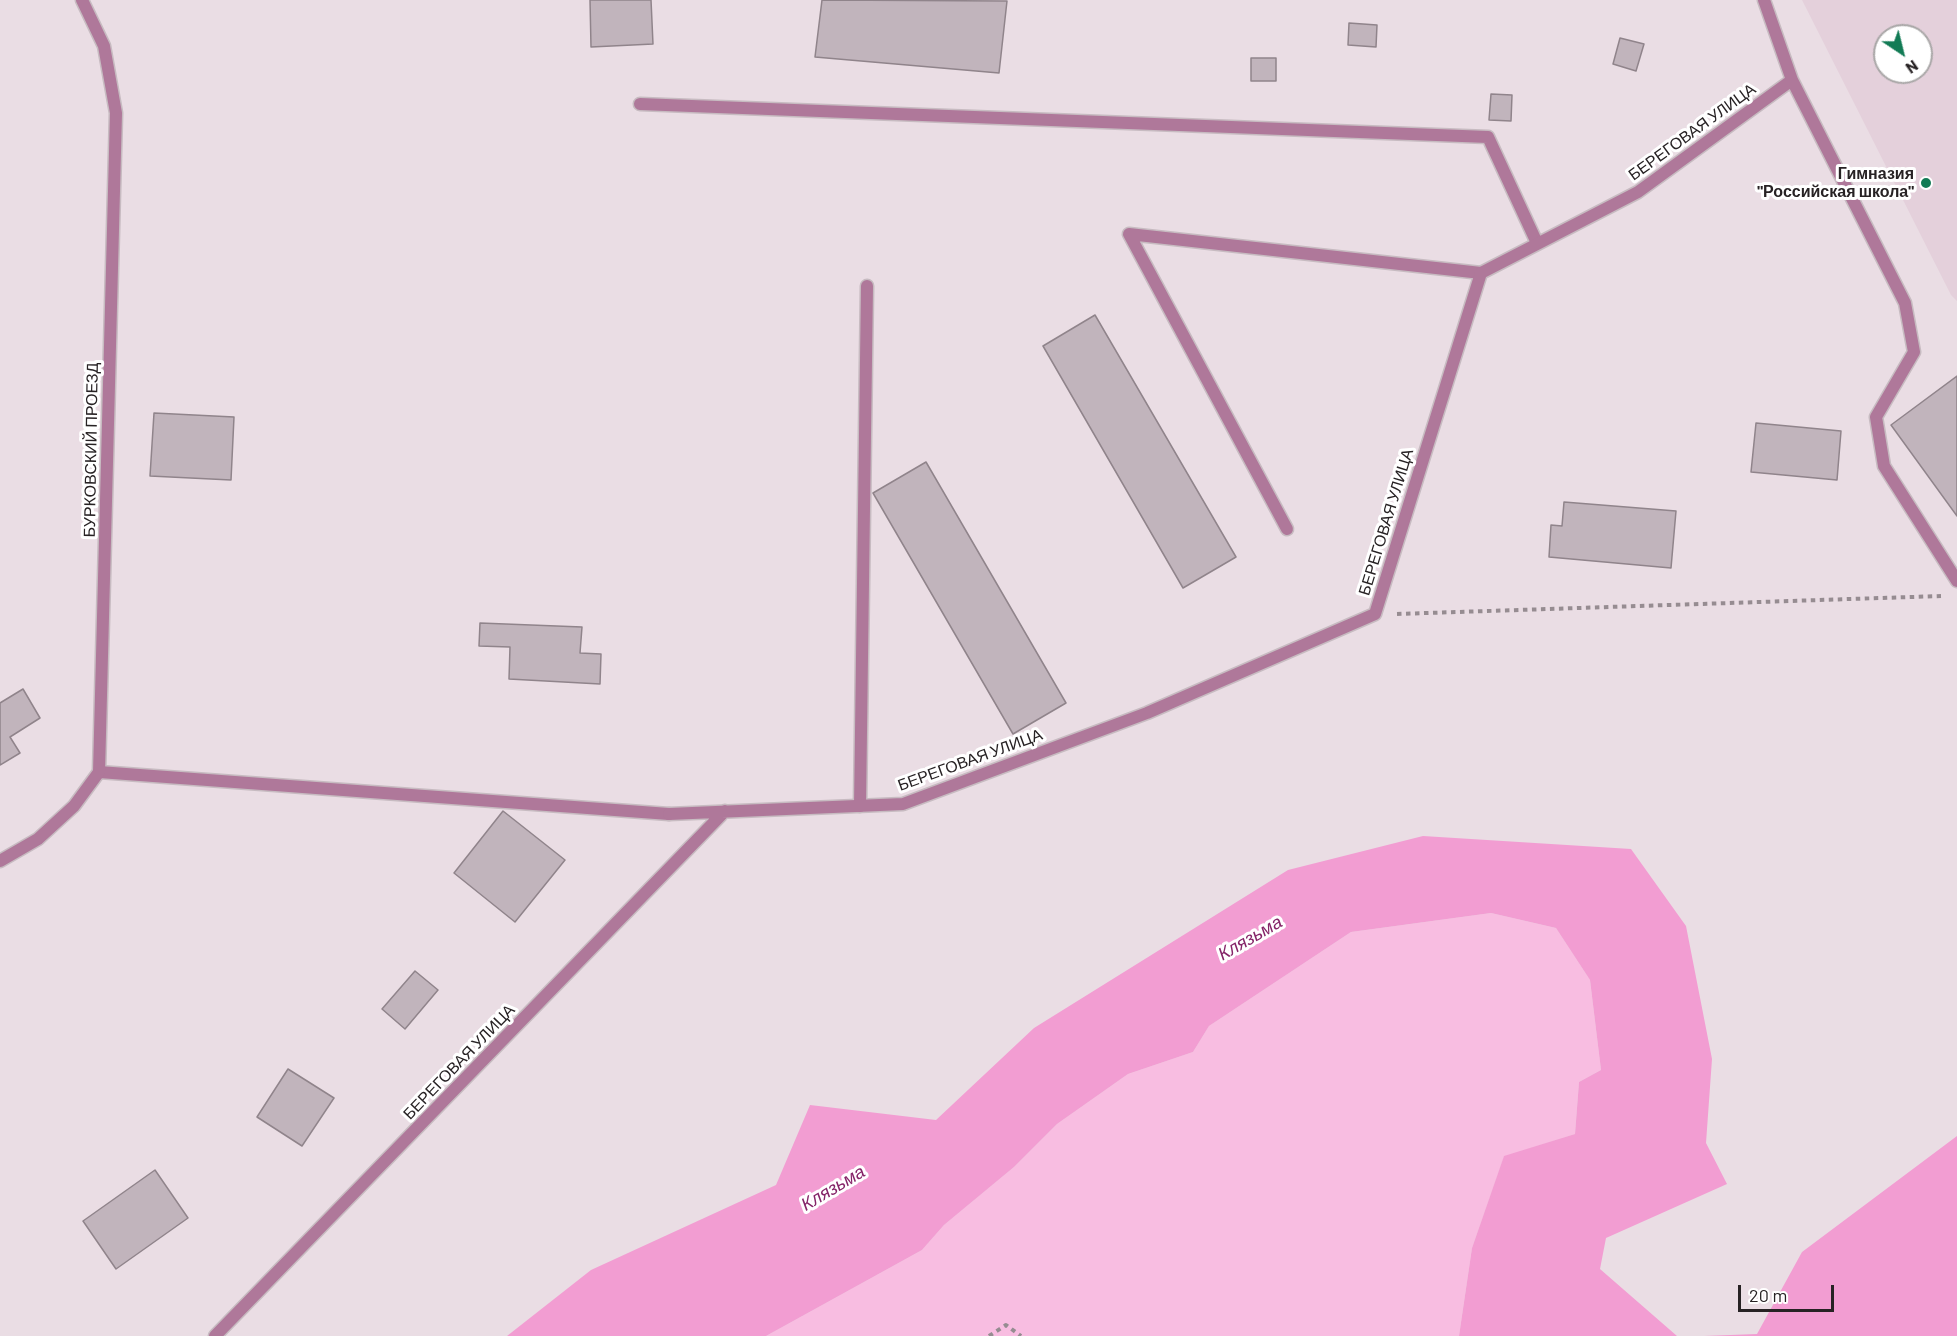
<!DOCTYPE html>
<meta charset="utf-8">
<style>
body{margin:0}
#map{position:relative;width:1957px;height:1336px;overflow:hidden;background:#eadde4;font-family:Barlow,sans-serif}
canvas{display:block}
.north{position:absolute;left:1873px;top:24px;width:60px;height:60px;box-sizing:border-box;background:#fff;border:2px solid #a9a7a7;border-radius:50%;rotate:145deg;font-size:16px;font-weight:700;line-height:24px;text-align:center;color:#272224}
.north::after{content:'';display:block;margin:auto;width:21px;height:27px;background:#127b55;clip-path:polygon(50% 0,100% 100%,50% 72%,0 100%)}
.scale{position:absolute;left:1738px;top:1285px;width:96px;height:27px;box-sizing:border-box;border:3px solid #272224;border-top:0;padding-left:8px;font-size:18px;line-height:21px;white-space:nowrap;color:#272224;-webkit-text-stroke:4px #fff;paint-order:stroke}
</style>
<div id="map">
<canvas width="1957" height="1336"></canvas>
<div class="north">N</div>
<div class="scale">20 m</div>
</div>
<script>
const c = document.querySelector('canvas').getContext('2d');
c.lineJoin = 'round';
function paint(path, color) { c.fillStyle = color; c.fill(path, 'evenodd'); }
function stroke(path, color, width, dash) { c.strokeStyle = color; c.lineWidth = width; c.lineCap = dash ? 'butt' : 'round'; c.setLineDash(dash || []); c.stroke(path); }
function drawText(font, color, halo, rows, align = 'center') {
  c.font = font + ' Barlow,sans-serif'; c.lineWidth = 6; c.setLineDash([]); c.textBaseline = 'middle'; c.strokeStyle = halo; c.fillStyle = color; for (const [text, x, y, turn = 0] of rows) {
    c.save(); c.translate(x, y); c.rotate((+turn || 0) * Math.PI / 180); c.textAlign = isNaN(turn) ? turn : align; if (halo) c.strokeText(text, 0, 0); c.fillText(text, 0, 0); c.restore();
  }
}
paint(new Path2D(`
 M 1802,0 L 1957,0 L 1957,301 L 1951,295 ZM 1885,36 L 1921,36 L 1921,72 L 1885,72 Z`), '#e4d0db');
paint(new Path2D(`
 M 1491,913 L 1556,928 L 1590,980 L 1601,1070 L 1579,1082 L 1575,1134 L 1504,1157 L 1472,1248 L 1459,1336 L 766,1336 L 922,1250 L 944,1225 L 1014,1167 L 1057,1124 L 1128,1074 L 1193,1052 L 1209,1026 L 1351,932 Z`), '#f8bde1');
paint(new Path2D(`
 M 1423,836 L 1631,849 L 1686,926 L 1712,1059 L 1706,1143 L 1727,1184 L 1606,1238 L 1600,1269 L 1677,1336 L 1459,1336 L 1472,1248 L 1504,1156 L 1575,1134 L 1579,1082 L 1601,1070 L 1590,980 L 1556,928 L 1491,913 L 1351,932 L 1209,1026 L 1193,1052 L 1128,1074 L 1057,1124 L 1014,1167 L 944,1225 L 922,1250 L 766,1336 L 507,1336 L 591,1270 L 776,1185 L 810,1105 L 936,1120 L 1034,1028 L 1288,870 Z
 M 1957,1136 L 1957,1336 L 1704,1336 L 1757,1334 L 1802,1252 Z`), '#f29dd2');
const building = new Path2D(`
 M 590,0 L 651,0 L 653,44 L 591,47 Z
 M 822,0 L 1007,1 L 999,73 L 815,57 Z
 M 1349,23 L 1377,25 L 1376,47 L 1348,45 Z
 M 1620,38 L 1644,44 L 1636,71 L 1613,64 Z
 M 1251,58 L 1276,58 L 1276,81 L 1251,81 Z
 M 1491,94 L 1512,95 L 1511,121 L 1489,120 Z
 M 1095,315 L 1236,557 L 1183,588 L 1043,346 Z
 M 1957,376 L 1957,516 L 1891,425 Z
 M 154,413 L 234,417 L 231,480 L 150,476 Z
 M 1756,423 L 1841,431 L 1837,480 L 1751,472 Z
 M 926,462 L 1066,703 L 1013,734 L 873,493 Z
 M 1564,502 L 1676,511 L 1671,568 L 1549,557 L 1551,525 L 1562,526 Z
 M 480,623 L 582,627 L 580,653 L 601,654 L 600,684 L 509,679 L 510,647 L 479,646 Z
 M 23,689 L 40,718 L 10,737 L 20,753 L 0,765 L 0,703 Z
 M 503,811 L 565,860 L 515,922 L 454,873 Z
 M 415,971 L 438,990 L 405,1029 L 382,1009 Z
 M 288,1069 L 334,1098 L 302,1146 L 257,1117 Z
 M 155,1170 L 188,1218 L 116,1269 L 83,1221 Z`);
paint(building, '#c1b4bc');
stroke(building, '#90848b', 1.5);
const service = new Path2D(`
 M 640,104 L 1488,137 L 1537,243
 M 1287,529 L 1129,234 L 1481,273
 M 99,772 L 669,814
 M 860,806 L 867,286`);
const minor = new Path2D(`
 M 1764,0 L 1792,80 L 1905,303 L 1914,352 L 1876,417 L 1884,466 L 1957,581
 M 669,814 L 903,804 L 1147,713 L 1375,614 L 1481,273 L 1638,192 L 1792,80
 M 0,861 L 38,839 L 74,806 L 99,772 L 116,113 L 104,46 L 82,0
 M 215,1336 L 725,811`);
stroke(service, '#c7bbc1', 15);
stroke(minor, '#c7bbc1', 15);
stroke(new Path2D(`
 M 1397,614 L 1941,596
 M 989,1336 L 1006,1325 L 1021,1336`), '#968c91', 4, [4.5, 4.5]);
stroke(service, '#af789a', 12);
stroke(minor, '#af789a', 12);
for (const [x, y, r, color] of [
 [1926,183,6,"#127b55"]
]) { const dot = new Path2D(); dot.arc(x, y, r, 0, 2 * Math.PI); c.fillStyle = color; c.fill(dot); stroke(dot, '#fff', 2); }
drawText('16px', '#272224', '#fff', [
 ["БЕРЕГОВАЯ УЛИЦА",1692,132,-36],
 ["БУРКОВСКИЙ ПРОЕЗД",91,450,-89],
 ["БЕРЕГОВАЯ УЛИЦА",1386,522,-73],
 ["БЕРЕГОВАЯ УЛИЦА",970,760,-20],
 ["БЕРЕГОВАЯ УЛИЦА",459,1062,-46]
]);
drawText('bold 16px', '#272224', '#fff', [
 ["Гимназия",1914,174],
 ["\"Российская школа\"",1914,192]
], 'right');
drawText('italic 18px', '#852468', '#fff', [
 ["Клязьма",1250,938,-30],
 ["Клязьма",833,1188,-31]
]);
</script>
